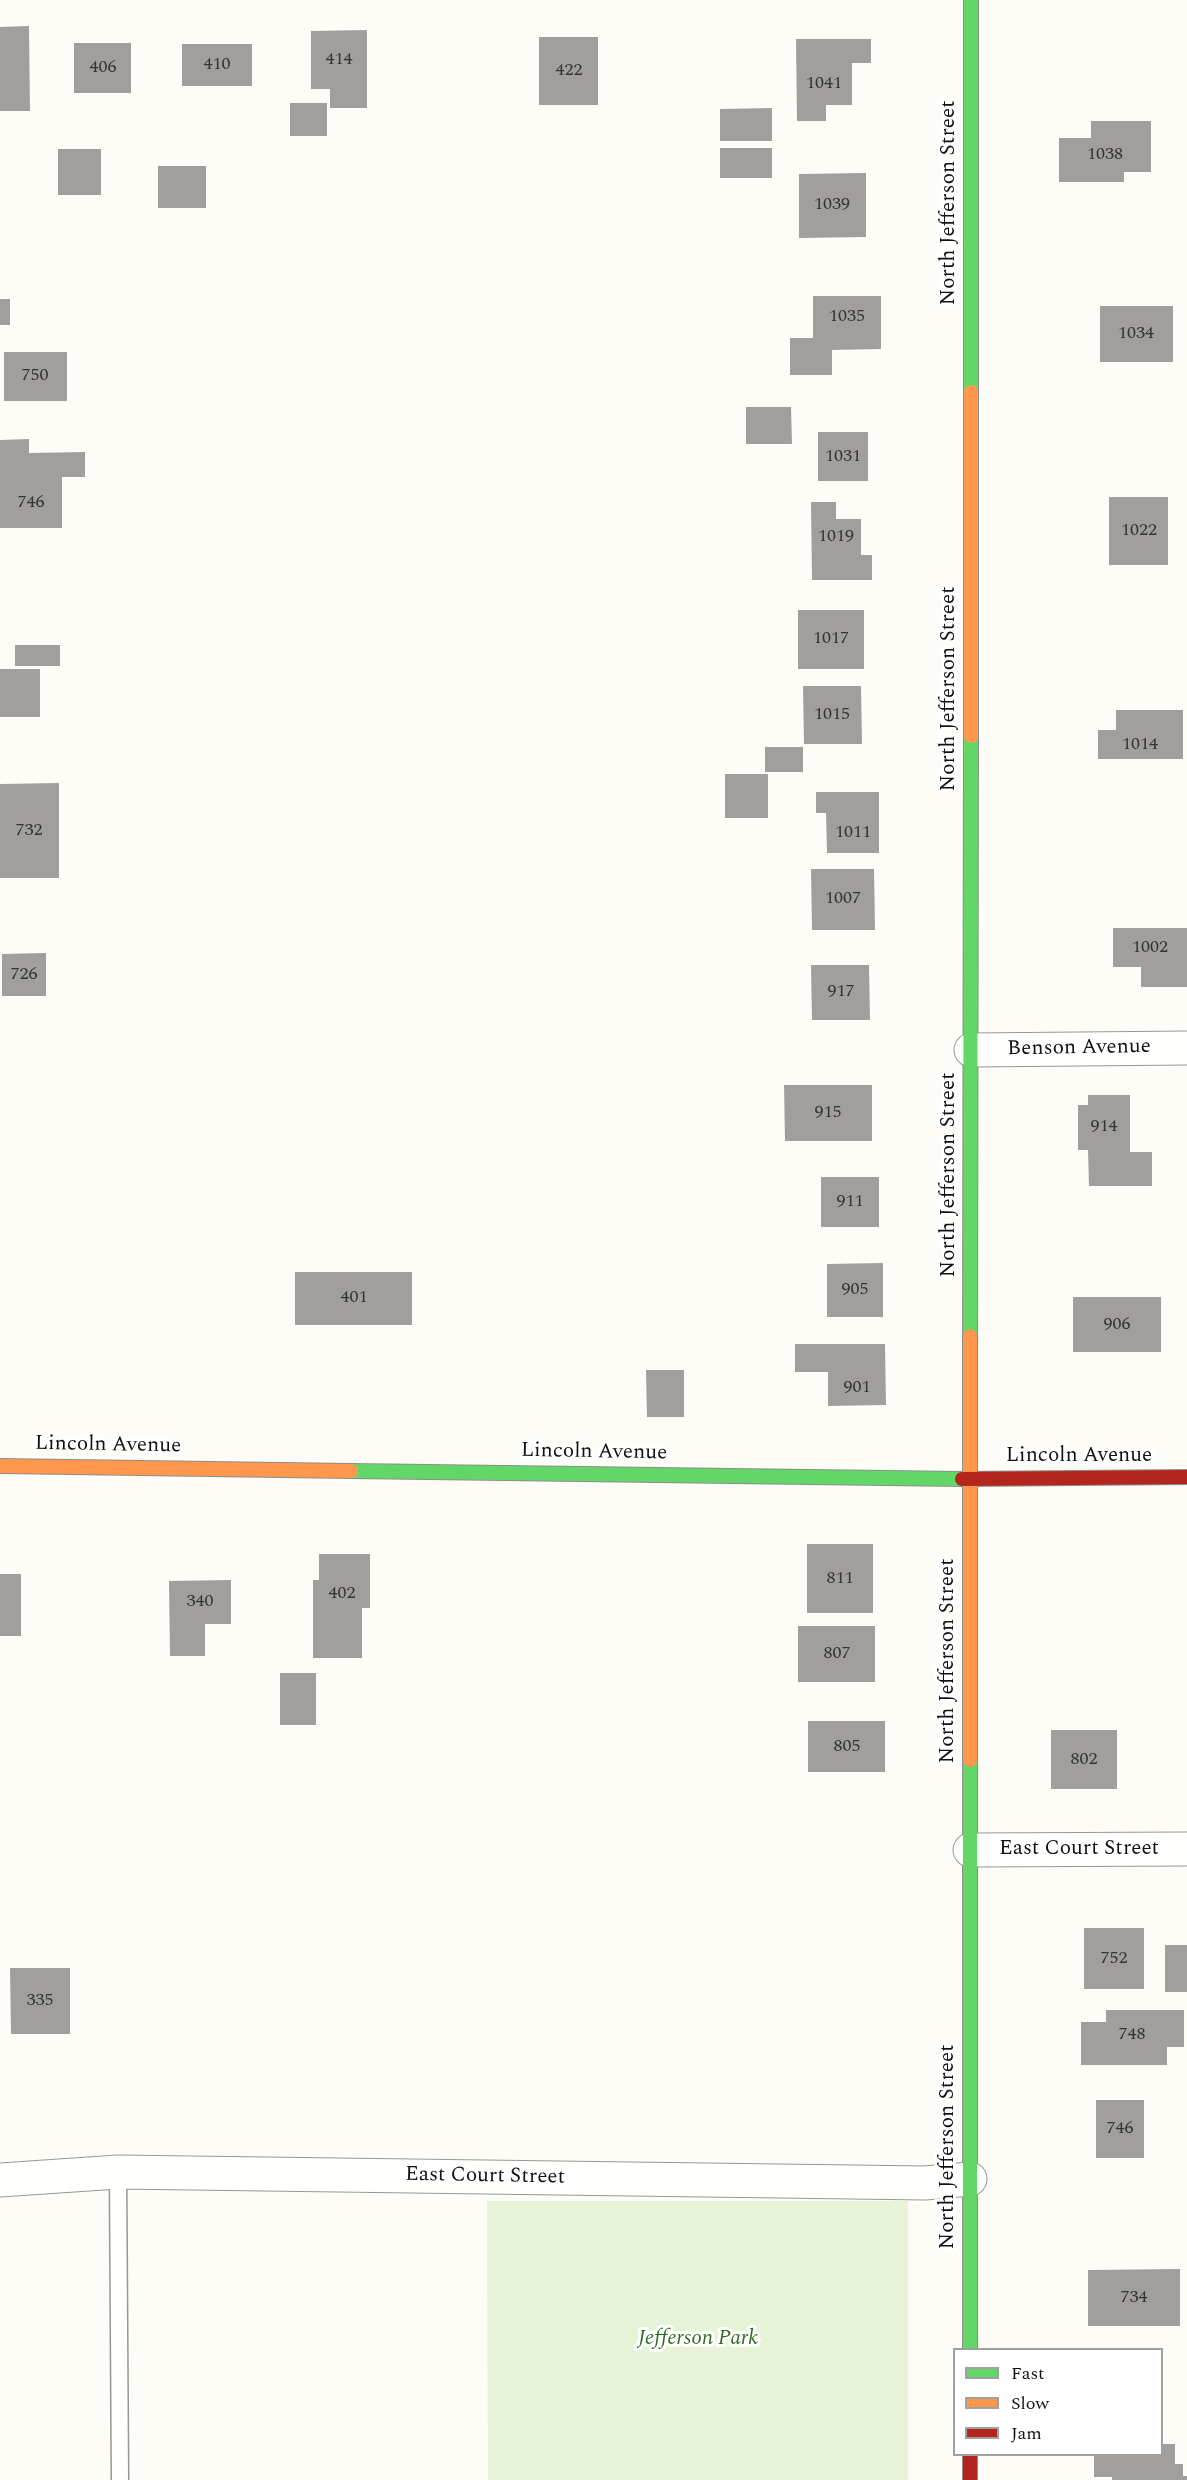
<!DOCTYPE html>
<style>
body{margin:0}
#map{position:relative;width:1187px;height:2480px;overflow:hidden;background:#fdfcf7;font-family:Spectral,serif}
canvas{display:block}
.legend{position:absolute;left:953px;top:2348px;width:210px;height:108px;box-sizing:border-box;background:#fff;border:2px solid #a0a0a0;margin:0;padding:8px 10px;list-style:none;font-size:18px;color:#111}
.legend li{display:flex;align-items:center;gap:12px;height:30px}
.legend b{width:30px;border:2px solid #a0a0a0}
</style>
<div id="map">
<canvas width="1187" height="2480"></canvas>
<ul class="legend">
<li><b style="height:8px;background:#63d668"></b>Fast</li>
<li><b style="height:8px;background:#ff974d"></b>Slow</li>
<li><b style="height:8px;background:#b3261e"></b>Jam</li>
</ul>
</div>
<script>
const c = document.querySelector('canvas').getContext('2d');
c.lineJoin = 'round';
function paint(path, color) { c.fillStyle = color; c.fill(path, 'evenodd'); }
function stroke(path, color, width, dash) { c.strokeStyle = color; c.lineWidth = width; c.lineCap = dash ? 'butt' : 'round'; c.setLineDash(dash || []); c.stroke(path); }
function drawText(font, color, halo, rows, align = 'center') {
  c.font = font + ' Spectral,serif'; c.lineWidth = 6; c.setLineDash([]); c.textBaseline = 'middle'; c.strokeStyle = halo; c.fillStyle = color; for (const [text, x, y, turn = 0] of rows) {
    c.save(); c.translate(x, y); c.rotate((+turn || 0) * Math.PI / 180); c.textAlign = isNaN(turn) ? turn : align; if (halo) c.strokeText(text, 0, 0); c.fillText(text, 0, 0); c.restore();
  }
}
paint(new Path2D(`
 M 487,2201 L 908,2201 L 908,2480 L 488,2480 Z`), '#e7f3d7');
paint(new Path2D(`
 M 29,26 L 30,111 L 0,111 L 0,27 Z
 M 367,30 L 367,108 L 330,108 L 330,89 L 311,89 L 311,31 Z
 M 539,37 L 598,37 L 598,105 L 539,105 Z
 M 796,39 L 871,39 L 871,63 L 852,63 L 852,105 L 826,105 L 826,121 L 797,121 Z
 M 74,43 L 131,43 L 131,93 L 74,93 Z
 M 182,44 L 252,44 L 252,86 L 182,86 Z
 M 290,103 L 327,103 L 327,136 L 290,136 Z
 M 772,108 L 772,141 L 720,141 L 720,109 Z
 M 1091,121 L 1151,121 L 1151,172 L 1124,172 L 1124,182 L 1059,182 L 1059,138 L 1091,138 Z
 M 720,148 L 772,148 L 772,178 L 720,178 Z
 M 58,149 L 101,149 L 101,195 L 58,195 Z
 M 158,166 L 206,166 L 206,208 L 158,208 Z
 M 866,173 L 866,237 L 799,238 L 799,174 Z
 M 813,296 L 881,296 L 881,349 L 832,350 L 832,375 L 790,375 L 790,338 L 813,338 Z
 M 0,299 L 10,299 L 10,325 L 0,325 Z
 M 1100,306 L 1173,306 L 1173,362 L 1100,362 Z
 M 4,352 L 67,352 L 67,401 L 4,401 Z
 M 746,407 L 791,407 L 792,444 L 746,444 Z
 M 818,432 L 868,432 L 868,481 L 818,481 Z
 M 29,439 L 29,453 L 85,452 L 85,477 L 62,477 L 62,528 L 0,528 L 0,440 Z
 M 1109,497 L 1168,497 L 1168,565 L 1109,565 Z
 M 811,502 L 836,502 L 836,519 L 861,519 L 861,555 L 872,555 L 872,580 L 812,580 Z
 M 798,610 L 864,610 L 864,669 L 798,669 Z
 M 15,645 L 60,645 L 60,666 L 15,666 Z
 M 0,669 L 40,669 L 40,717 L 0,717 Z
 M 803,686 L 861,686 L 862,744 L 804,744 Z
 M 1116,710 L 1183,710 L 1183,759 L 1098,759 L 1098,730 L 1116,730 Z
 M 765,747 L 803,747 L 803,772 L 765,772 Z
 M 725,774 L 768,774 L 768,818 L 725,818 Z
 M 59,783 L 59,878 L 0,878 L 0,784 Z
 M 816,792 L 879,792 L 879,853 L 827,853 L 826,813 L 816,813 Z
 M 811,869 L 874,869 L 875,930 L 812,930 Z
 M 1113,928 L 1187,928 L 1187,987 L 1141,987 L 1141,967 L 1113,967 Z
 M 46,953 L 46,996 L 2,996 L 2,954 Z
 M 811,965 L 869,965 L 870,1020 L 812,1020 Z
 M 784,1085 L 872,1085 L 872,1141 L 785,1141 Z
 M 1088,1095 L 1130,1095 L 1130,1152 L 1152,1152 L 1152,1186 L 1089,1186 L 1088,1150 L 1078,1150 L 1078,1105 L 1088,1105 Z
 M 821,1177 L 879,1177 L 879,1227 L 821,1227 Z
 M 883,1263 L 883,1317 L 827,1317 L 827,1264 Z
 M 295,1272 L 412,1272 L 412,1325 L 295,1325 Z
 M 1073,1297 L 1161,1297 L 1161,1352 L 1073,1352 Z
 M 795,1344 L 885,1344 L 886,1405 L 828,1406 L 828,1372 L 795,1372 Z
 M 646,1370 L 684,1370 L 684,1417 L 647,1417 Z
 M 807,1544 L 873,1544 L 873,1613 L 807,1613 Z
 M 319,1554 L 370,1554 L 370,1608 L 362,1608 L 362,1658 L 313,1658 L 313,1580 L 319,1580 Z
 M 0,1574 L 21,1574 L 21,1636 L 0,1636 Z
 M 231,1580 L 231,1624 L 205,1624 L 205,1656 L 170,1656 L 169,1581 Z
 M 798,1626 L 875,1626 L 875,1682 L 798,1682 Z
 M 280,1673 L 316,1673 L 316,1725 L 280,1725 Z
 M 808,1721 L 885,1721 L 885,1772 L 808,1772 Z
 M 1051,1730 L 1117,1730 L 1117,1789 L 1051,1789 Z
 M 1084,1928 L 1144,1928 L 1144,1989 L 1084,1989 Z
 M 1165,1945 L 1187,1945 L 1187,1992 L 1165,1992 Z
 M 10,1968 L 70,1968 L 70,2034 L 11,2034 Z
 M 1106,2010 L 1184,2010 L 1184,2047 L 1167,2047 L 1167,2065 L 1081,2065 L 1081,2022 L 1106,2022 Z
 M 1096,2100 L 1144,2100 L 1144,2158 L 1096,2158 Z
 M 1180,2269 L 1180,2326 L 1088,2326 L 1088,2270 Z
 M 1162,2444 L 1175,2444 L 1175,2464 L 1183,2464 L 1183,2476 L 1187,2476 L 1187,2480 L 1112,2480 L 1112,2477 L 1094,2477 L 1094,2454 L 1162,2454 Z`), '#a19f9c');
const lane = new Path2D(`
 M 118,2172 L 120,2480`);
const street = new Path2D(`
 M 971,1050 L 1187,1048
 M 970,1850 L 1187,1849
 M 0,2180 L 118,2172 L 925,2183 L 970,2179`);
const fast = new Path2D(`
 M 971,392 L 971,0
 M 970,1336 L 971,736
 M 351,1471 L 962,1479
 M 970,2350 L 970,1760`);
const slow = new Path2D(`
 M 971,736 L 971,392
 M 0,1466 L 351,1471
 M 970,1760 L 970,1336`);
const jam = new Path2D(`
 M 962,1479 L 1187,1477
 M 970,2454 L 970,2480`);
stroke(lane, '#979795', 19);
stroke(street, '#979795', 35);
stroke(fast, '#8e8d8b', 16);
stroke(slow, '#8e8d8b', 16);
stroke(jam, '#8e8d8b', 16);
stroke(lane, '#fffffe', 16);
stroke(street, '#fffffe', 33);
stroke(fast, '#63d668', 14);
stroke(slow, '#ff974d', 14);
stroke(jam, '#b3261e', 14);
drawText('18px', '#353434', null, [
 ["414",339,60],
 ["410",217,65],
 ["406",103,68],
 ["422",569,71],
 ["1041",824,84],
 ["1038",1105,155],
 ["1039",832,205],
 ["1035",847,317],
 ["1034",1136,334],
 ["750",35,376],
 ["1031",843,457],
 ["746",31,503],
 ["1022",1139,531],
 ["1019",836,537],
 ["1017",831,639],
 ["1015",832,715],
 ["1014",1140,745],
 ["732",29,831],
 ["1011",853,833],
 ["1007",843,899],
 ["1002",1150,948],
 ["726",24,975],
 ["917",841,992],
 ["915",828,1113],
 ["914",1104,1127],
 ["911",850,1202],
 ["905",855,1290],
 ["401",354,1298],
 ["906",1117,1325],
 ["901",857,1388],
 ["811",840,1579],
 ["402",342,1594],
 ["340",200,1602],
 ["807",837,1654],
 ["805",847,1747],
 ["802",1084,1760],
 ["752",1114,1959],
 ["335",40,2001],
 ["748",1132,2035],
 ["746",1120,2129],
 ["734",1134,2298]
]);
drawText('21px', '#111', '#fff', [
 ["North Jefferson Street",950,203,-90],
 ["North Jefferson Street",950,689,-90],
 ["Benson Avenue",1079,1049,-1],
 ["North Jefferson Street",950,1175,-90],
 ["Lincoln Avenue",108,1446,1],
 ["Lincoln Avenue",594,1453,1],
 ["Lincoln Avenue",1079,1457],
 ["North Jefferson Street",949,1661,-90],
 ["East Court Street",1079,1850],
 ["North Jefferson Street",949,2147,-90],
 ["East Court Street",485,2177,1]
]);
drawText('italic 21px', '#2f6b1f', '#fff', [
 ["Jefferson Park",698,2340]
]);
</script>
